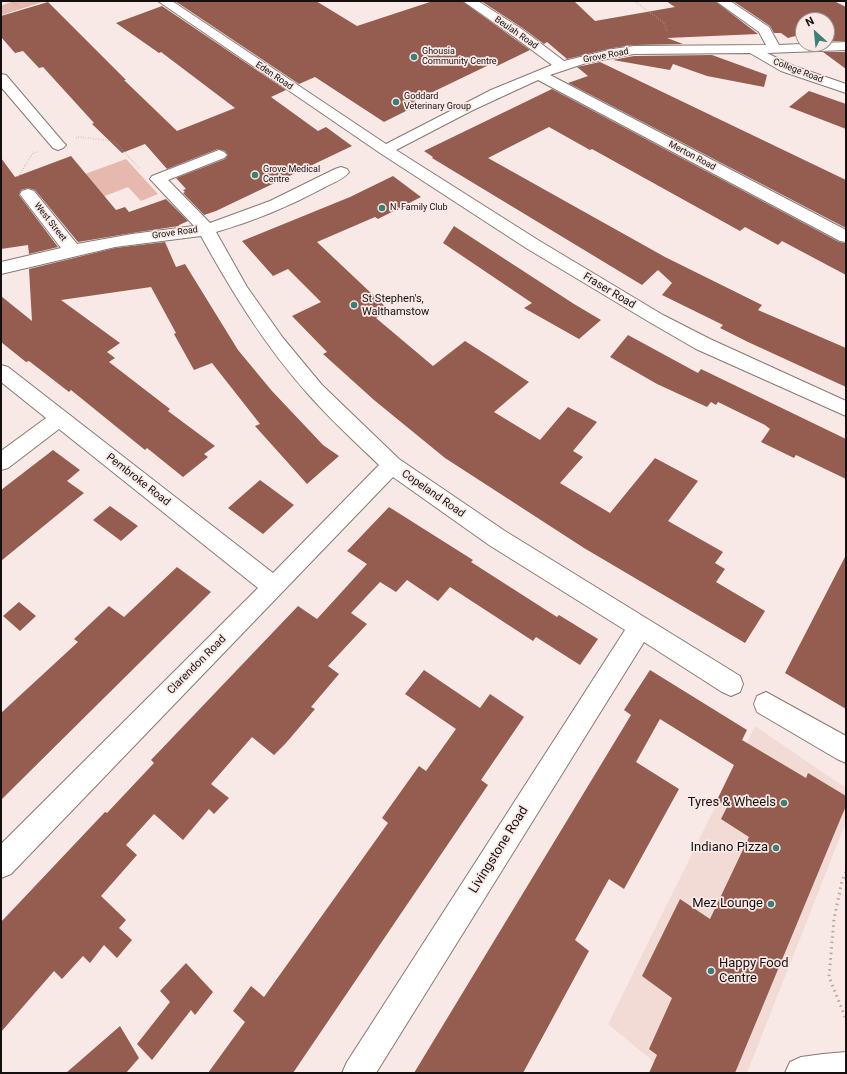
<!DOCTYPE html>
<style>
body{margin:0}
#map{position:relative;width:847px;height:1074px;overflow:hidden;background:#f8e9e6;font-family:Roboto,sans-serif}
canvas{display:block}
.frame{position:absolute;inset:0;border:2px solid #15100f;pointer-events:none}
.north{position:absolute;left:795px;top:12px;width:40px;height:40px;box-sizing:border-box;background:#f8e9e6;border:1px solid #9d9290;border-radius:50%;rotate:333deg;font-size:11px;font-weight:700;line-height:16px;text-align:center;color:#15100f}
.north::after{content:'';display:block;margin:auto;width:14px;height:18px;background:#3b8076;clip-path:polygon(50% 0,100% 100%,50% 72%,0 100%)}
</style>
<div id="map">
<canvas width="847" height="1074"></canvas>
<div class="frame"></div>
<div class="north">N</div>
</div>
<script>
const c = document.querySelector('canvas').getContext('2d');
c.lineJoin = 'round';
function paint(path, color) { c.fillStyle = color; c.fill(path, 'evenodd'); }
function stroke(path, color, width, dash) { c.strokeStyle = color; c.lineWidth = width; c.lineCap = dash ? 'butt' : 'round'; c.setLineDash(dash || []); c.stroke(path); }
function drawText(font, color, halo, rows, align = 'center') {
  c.font = font + ' Roboto,sans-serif'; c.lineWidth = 3.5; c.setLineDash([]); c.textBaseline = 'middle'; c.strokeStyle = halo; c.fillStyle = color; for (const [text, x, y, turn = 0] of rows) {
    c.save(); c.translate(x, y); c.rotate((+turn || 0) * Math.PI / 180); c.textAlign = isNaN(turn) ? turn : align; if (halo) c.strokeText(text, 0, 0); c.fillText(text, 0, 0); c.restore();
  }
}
paint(new Path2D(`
 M 755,726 L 846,788 L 846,822 L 747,1073 L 667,1073 L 608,1024 Z`), '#f2dbd5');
paint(new Path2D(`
 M 13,1 L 45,1 L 1,15 L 1,6 Z
 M 126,159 L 158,194 L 141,201 L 128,187 L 66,211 L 47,188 Z`), '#e7b8ae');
paint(new Path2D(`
 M 175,1 L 316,1 L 357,26 L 433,1 L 462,1 L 530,50 L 497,66 L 493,63 L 414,101 L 420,104 L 384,122 L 315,77 L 299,84 Z
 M 481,1 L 574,1 L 595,21 L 675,7 L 666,1 L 715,1 L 758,34 L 667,38 L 683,44 L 634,45 L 613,48 L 567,59 L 547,42 L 544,44 L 524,29 Z
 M 733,1 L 834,1 L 846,7 L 846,41 L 827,41 L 827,20 L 803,20 L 803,38 L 799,35 L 788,38 L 781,33 L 774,33 L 770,26 Z
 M 48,2 L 126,80 L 124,80 L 177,131 L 235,108 L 161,52 L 159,53 L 116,23 L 162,6 L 286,90 L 271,97 L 318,131 L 326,127 L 352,146 L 216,211 L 204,215 L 183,193 L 185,192 L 183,190 L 186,189 L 176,178 L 225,159 L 228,155 L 225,151 L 218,149 L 167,169 L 145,144 L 122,153 L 92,124 L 94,123 L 43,67 L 39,68 L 23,51 L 15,53 L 1,37 L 1,16 Z
 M 823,52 L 846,52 L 846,69 Z
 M 712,55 L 767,75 L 764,87 L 707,76 L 673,64 L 670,70 L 613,60 L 634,56 Z
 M 600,62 L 846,180 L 846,228 L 568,83 L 588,76 L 577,67 Z
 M 552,89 L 839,242 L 846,243 L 846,275 L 782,241 L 778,245 L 745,227 L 740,231 L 592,149 L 590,150 L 549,127 L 488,158 L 665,257 L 762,305 L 758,310 L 846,348 L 846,387 L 748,342 L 720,328 L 723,325 L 662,295 L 672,283 L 658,270 L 642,285 L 432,158 L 433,157 L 424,151 Z
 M 809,91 L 846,104 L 846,129 L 789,107 Z
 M 71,156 L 116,210 L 125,207 L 129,212 L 166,199 L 188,221 L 179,225 L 179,226 L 132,233 L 78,242 L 35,190 L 28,188 L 21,190 L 19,195 L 58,247 L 29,254 L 28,245 L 1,249 L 1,158 L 15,177 Z
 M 393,176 L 421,197 L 378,219 L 375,217 L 317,242 L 390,311 L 376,318 L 433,366 L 465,341 L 529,382 L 494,412 L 540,440 L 568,407 L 597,422 L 573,451 L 583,457 L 560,483 L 610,513 L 655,458 L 698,481 L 668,521 L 723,552 L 715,563 L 725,569 L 716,582 L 765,611 L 745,643 L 584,548 L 445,458 L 374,400 L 323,354 L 327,352 L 292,316 L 321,302 L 288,269 L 273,276 L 242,241 L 350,197 Z
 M 454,226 L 574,304 L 601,320 L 579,339 L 524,308 L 532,303 L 443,243 Z
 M 165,242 L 176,267 L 185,264 L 238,350 L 272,391 L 323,445 L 339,456 L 307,484 L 255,426 L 260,424 L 212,363 L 194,370 L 174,334 L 176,333 L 151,287 L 61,300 L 120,343 L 107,352 L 115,358 L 109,362 L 170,409 L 168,411 L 215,446 L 204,454 L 208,457 L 183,477 L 147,448 L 145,450 L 71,390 L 69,392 L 29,361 L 26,362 L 1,342 L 1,296 L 32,321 L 29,269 L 115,248 Z
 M 628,335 L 698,373 L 701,369 L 846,439 L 846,479 L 796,455 L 794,458 L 761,442 L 770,429 L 765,425 L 718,402 L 716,405 L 711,402 L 707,407 L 657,384 L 610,357 Z
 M 53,450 L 80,470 L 67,481 L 84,493 L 1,561 L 1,490 Z
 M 260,480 L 294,505 L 263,534 L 228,508 Z
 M 110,506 L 138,526 L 121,541 L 93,520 Z
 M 389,507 L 473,560 L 471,562 L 557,617 L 559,615 L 598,639 L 580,665 L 536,637 L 533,641 L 450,587 L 438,601 L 407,580 L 396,592 L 380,582 L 351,613 L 367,624 L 328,666 L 339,674 L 311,707 L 315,709 L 286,743 L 274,755 L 252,737 L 211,784 L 229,798 L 214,814 L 209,809 L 183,840 L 154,814 L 126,845 L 137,855 L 101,896 L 126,920 L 119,928 L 132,940 L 117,958 L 104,945 L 90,963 L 83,956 L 62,979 L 54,971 L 1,1032 L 1,922 L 105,812 L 107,813 L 154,763 L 151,760 L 298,606 L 317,619 L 348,585 L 367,564 L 347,551 Z
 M 846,555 L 846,709 L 785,673 Z
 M 177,567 L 211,592 L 1,800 L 1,713 L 78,642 L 74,639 L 109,606 L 124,617 Z
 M 19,602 L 36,616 L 20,631 L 3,616 Z
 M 424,670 L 480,708 L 490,694 L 524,717 L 481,780 L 488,785 L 293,1073 L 208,1073 L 245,1022 L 233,1011 L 251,986 L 264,997 L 388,823 L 382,818 L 419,766 L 426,771 L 456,729 L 405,694 Z
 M 650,670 L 747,730 L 742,740 L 806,778 L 808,773 L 846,796 L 846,806 L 840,820 L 735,1073 L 649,1073 L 657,1055 L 649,1049 L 672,998 L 642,976 L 680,899 L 710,919 L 749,837 L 721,819 L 727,807 L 717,800 L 734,765 L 660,719 L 636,762 L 679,789 L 624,889 L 609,879 L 575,940 L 589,951 L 523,1073 L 414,1073 L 631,715 L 624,710 Z
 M 186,963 L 213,992 L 195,1015 L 191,1010 L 152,1060 L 137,1044 L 170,1002 L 160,991 Z
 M 120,1026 L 139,1058 L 126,1073 L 66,1073 Z`), '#955c50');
const pedestrian = new Path2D(`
 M 846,1052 L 846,1073 L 809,1073 L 807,1070 L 812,1059 L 823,1054 Z`);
const minor = new Path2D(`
 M 158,1 L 172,1 L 386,144 L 491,90 L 552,65 L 513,36 L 463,1 L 478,1 L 523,30 L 564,61 L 613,49 L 634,46 L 766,45 L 759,32 L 716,1 L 730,1 L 769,27 L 779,45 L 846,42 L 846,50 L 767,53 L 791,65 L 846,84 L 846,93 L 781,71 L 750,53 L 634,54 L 586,63 L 550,75 L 846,230 L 846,242 L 840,241 L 538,80 L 473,110 L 396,150 L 538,240 L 663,315 L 710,339 L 846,401 L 846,416 L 696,349 L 651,323 L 526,248 L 380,153 Z
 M 1,74 L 6,75 L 63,142 L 66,145 L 63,148 L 58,150 L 53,148 L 1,87 Z
 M 219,150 L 224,152 L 227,155 L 224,158 L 168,180 L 210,223 L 270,201 L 335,169 L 341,167 L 347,169 L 349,172 C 344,179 333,183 325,187 C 290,206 254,221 216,232 L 247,287 L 283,338 L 322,385 L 399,459 L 505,531 L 740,676 L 743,684 L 740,692 L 731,696 L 722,692 L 644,642 L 376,1073 L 342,1073 L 347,1062 L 625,630 L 489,545 L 393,477 L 11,874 L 1,878 L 1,844 L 258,588 L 59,429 L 8,468 L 1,470 L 1,451 L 46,418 L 1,382 L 1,365 L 8,367 L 273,573 L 379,465 C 355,442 330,419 308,394 C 265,346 232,292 201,236 L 115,247 L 1,274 L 1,262 L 61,248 L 22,197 L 20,194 L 22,191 L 28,189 L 34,191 L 77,244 L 132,234 L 194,226 L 150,179 L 152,176 Z
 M 766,692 L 846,736 L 846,763 L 837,759 L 757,712 L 754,704 L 757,696 Z
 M 823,1054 L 834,1059 L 839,1070 L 837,1073 L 785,1073 L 790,1062 L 801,1057 Z`);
stroke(pedestrian, '#857976', 2);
stroke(minor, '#857976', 2);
stroke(new Path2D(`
 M 10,1 L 22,8
 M 634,1 L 663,22 L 668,32
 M 1,15 L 43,1
 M 76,138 L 79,137 L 114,141 L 140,169
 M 18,177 L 33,153 L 38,152`), '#b3a7a4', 1.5, [0.5, 2]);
stroke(new Path2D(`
 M 846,872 L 842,881 L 834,919 L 829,977 L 846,1019`), '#b3a7a4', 3, [1.5, 4]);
paint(pedestrian, '#fff');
paint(minor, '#fff');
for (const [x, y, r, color] of [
 [414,57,4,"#3b8076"],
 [396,102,4,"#3b8076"],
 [255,175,4,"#3b8076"],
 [382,208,4,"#3b8076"],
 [354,305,4,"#3b8076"],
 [784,803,4,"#3b8076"],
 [776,848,4,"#3b8076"],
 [771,904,4,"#3b8076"],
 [711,971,4,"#3b8076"]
]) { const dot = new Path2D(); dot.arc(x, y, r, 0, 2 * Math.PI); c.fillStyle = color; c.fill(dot); stroke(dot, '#f8e9e6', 1.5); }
drawText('9px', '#15100f', '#f8e9e6', [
 ["Beulah Road",516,33,35],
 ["Grove Road",606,56,-11],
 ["College Road",798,71,21],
 ["Eden Road",274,76,34],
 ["Merton Road",692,156,28],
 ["West Street",50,222,52],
 ["Grove Road",175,233,-8]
]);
drawText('9px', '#15100f', '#f8e9e6', [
 ["Ghousia",422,52],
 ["Community Centre",422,62],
 ["Goddard",404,97],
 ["Veterinary Group",404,107],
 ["Grove Medical",263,170],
 ["Centre",263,180],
 ["N. Family Club",390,208]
], 'left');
drawText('11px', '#15100f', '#f8e9e6', [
 ["Fraser Road",609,291,31],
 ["Pembroke Road",138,480,38],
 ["Copeland Road",433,494,35],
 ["Clarendon Road",197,665,-45]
]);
drawText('11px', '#15100f', '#f8e9e6', [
 ["St Stephen's,",362,299],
 ["Walthamstow",362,312]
], 'left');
drawText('13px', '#15100f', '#f8e9e6', [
 ["Tyres & Wheels",776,803],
 ["Indiano Pizza",768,848],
 ["Mez Lounge",763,904],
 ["Happy Food",719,964,"left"],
 ["Centre",719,979,"left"]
], 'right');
drawText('13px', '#15100f', '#f8e9e6', [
 ["Livingstone Road",499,850,-58]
]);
</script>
